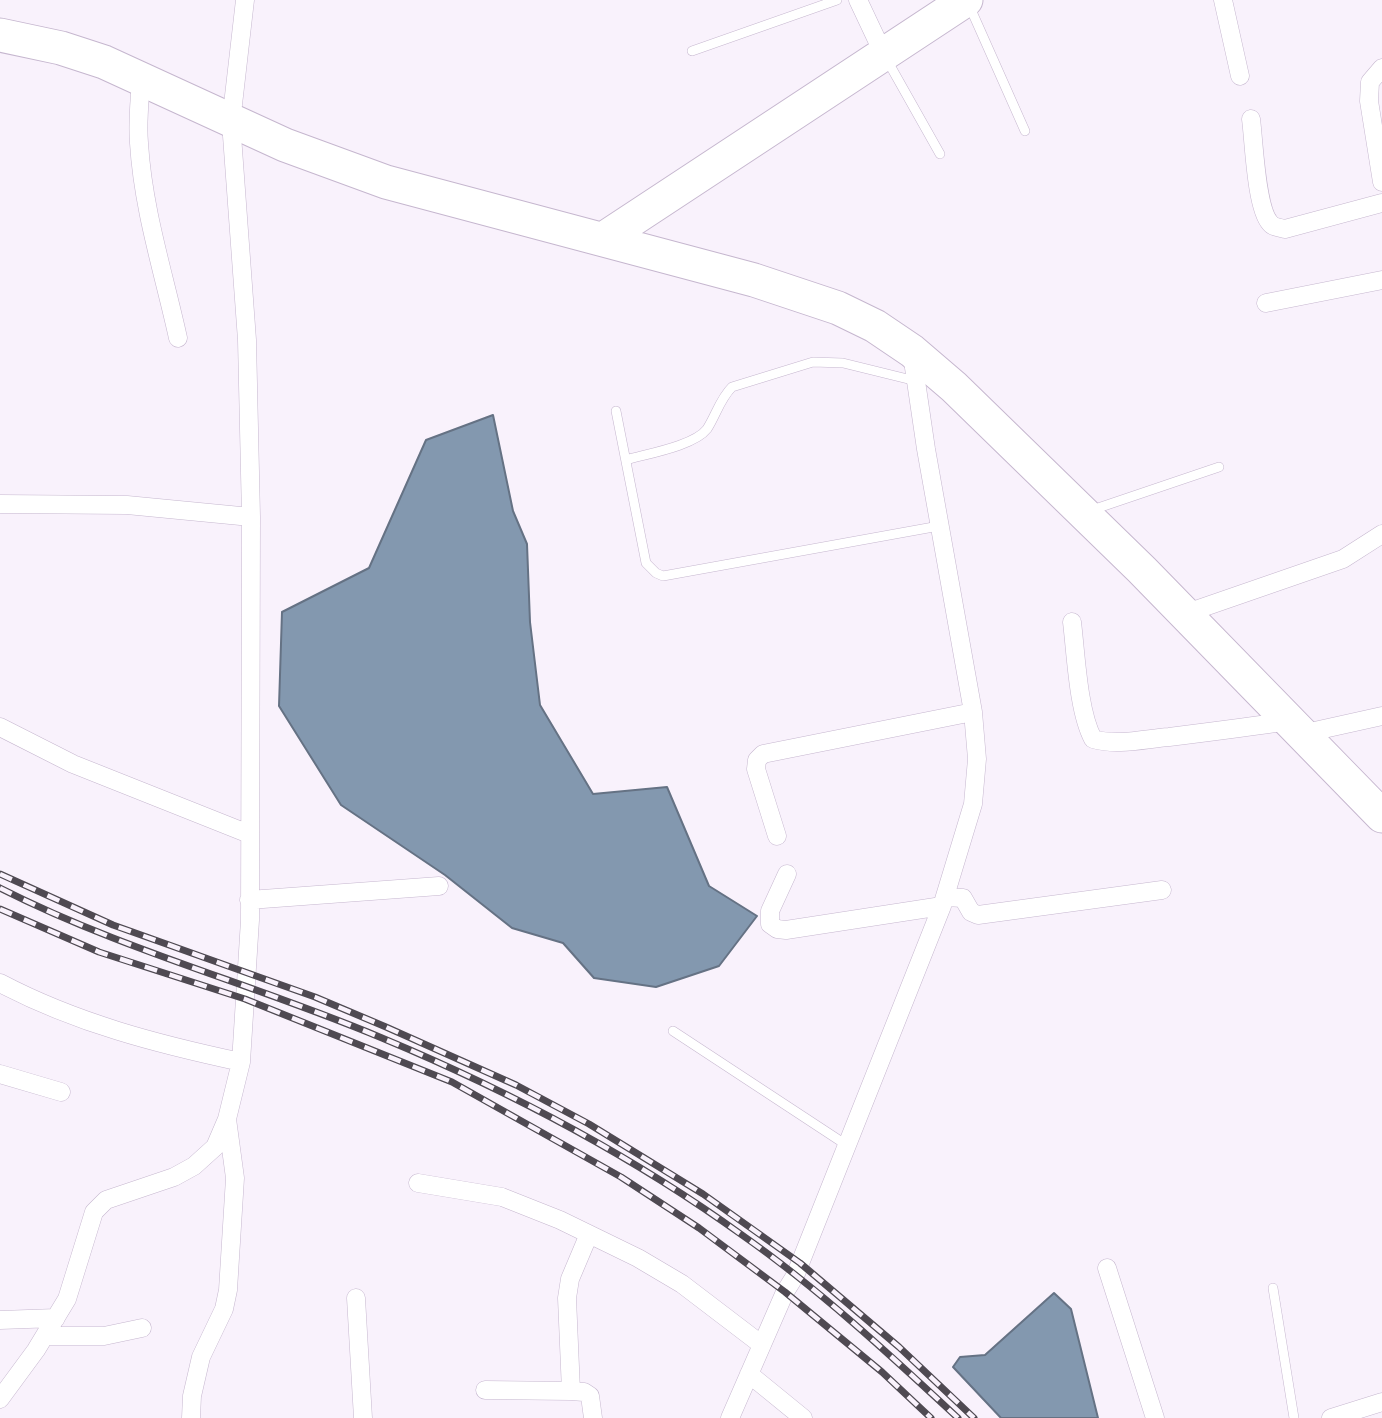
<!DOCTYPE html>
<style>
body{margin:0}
canvas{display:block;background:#f9f2fc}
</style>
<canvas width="1382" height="1418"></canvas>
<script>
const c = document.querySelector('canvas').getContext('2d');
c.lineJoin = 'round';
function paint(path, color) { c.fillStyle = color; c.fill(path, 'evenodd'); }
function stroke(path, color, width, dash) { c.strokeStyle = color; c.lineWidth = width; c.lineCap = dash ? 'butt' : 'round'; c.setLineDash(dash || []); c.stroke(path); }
const water = new Path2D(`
 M 493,415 L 513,511 L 527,544 L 530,622 L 540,705 L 593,794 L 667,787 L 709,886 L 757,916 L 719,966 L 656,987 L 594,978 L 563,943 L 512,928 L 445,875 L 341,805 L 279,706 L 282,612 L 369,568 L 426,440 Z
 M 1054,1293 L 1071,1309 L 1098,1418 L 1001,1418 L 953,1367 L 960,1357 L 985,1355 Z`);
paint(water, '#8398af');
stroke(water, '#657284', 2);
const lane = new Path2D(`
 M 969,5 L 1025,131
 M 692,51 L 837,0
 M 887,60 L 940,154
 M 616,411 L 646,563 L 656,573 L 663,576 L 939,526
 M 626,460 C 646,454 694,446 707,429 C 716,415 720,399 732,387 L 813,362 L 843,363 L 916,381
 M 1092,510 L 1219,467
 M 673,1031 L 848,1146
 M 1273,1288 L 1294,1418`);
const street = new Path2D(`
 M 858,0 L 883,53
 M 1223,0 L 1240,76
 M 1382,68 L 1370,82 L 1369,101 L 1382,182
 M 141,78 C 140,100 137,121 139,143 C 143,210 164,274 178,338
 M 1251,119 C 1254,141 1256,208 1270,223 C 1273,227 1280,228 1285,229 L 1382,203
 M 1266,303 L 1382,280
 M 0,504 L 127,505 L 251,517
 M 1184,614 L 1343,559 L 1382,534
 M 1072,622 C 1076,654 1078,711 1093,739 C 1117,746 1144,739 1169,737 C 1209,732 1249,727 1289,721
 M 0,727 L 73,764 L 249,834
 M 1301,734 L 1382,716
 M 777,836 L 756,769 L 757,760 L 763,754 L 973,712
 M 787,874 L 770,911 L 770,924 L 777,929 L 786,930 L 942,906
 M 945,897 L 963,898 L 971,912 L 978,915 L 1162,890
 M 249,900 L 439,886
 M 0,983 C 76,1023 157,1044 241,1062
 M 0,1074 L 61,1092
 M 418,1183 L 502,1197 L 560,1220 L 638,1258 L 682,1284 L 762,1345
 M 589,1234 L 570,1279 L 567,1298 L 571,1391 L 584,1392 L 590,1396 L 593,1418
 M 1107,1268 L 1155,1418
 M 356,1298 L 363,1418
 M 0,1320 L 56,1318
 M 45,1336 L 104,1336 L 142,1328
 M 749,1374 L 803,1418
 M 485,1390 L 571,1391
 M 0,1399 L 36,1350 L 67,1299 L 94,1212 L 106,1200 L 174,1177 L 194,1166 L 215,1147 L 227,1119 L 241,1062 L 250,920 L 251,517 L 247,340 L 231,122 L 245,0
 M 191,1418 L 192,1396 L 201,1357 L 224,1309 L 228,1290 L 235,1178 L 227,1119
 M 730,1418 L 785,1292 L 795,1276 L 942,906 L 973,804 L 977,759 L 973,712 L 926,449 L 912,354
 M 1331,1418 L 1382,1402`);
const highway = new Path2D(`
 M 0,35 L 61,48 L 104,62 L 285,145 L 386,182 L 754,280 L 838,308 L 875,326 L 912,351 L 954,387 L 1142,570 L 1382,816
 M 603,239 L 966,0`);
stroke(lane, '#c6b7cf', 10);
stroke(street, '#c6b7cf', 19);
stroke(highway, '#c6b7cf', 35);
stroke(lane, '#fff', 9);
stroke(street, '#fff', 18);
stroke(highway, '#fff', 33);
const rail = new Path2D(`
 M 0,874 L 113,925 L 315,997 L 386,1027 L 516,1085 L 589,1124 L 703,1194 L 800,1263 L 899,1347 L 974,1418
 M 0,888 C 122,950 256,985 382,1038 C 509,1091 631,1155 742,1235 C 819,1289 889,1354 958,1418
 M 0,909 L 99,952 L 245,999 L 452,1082 L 621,1177 L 699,1228 L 785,1292 L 882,1372 L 931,1418`);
stroke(rail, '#4f4a52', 7);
stroke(rail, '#f9f2fc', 4.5, [13]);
</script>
